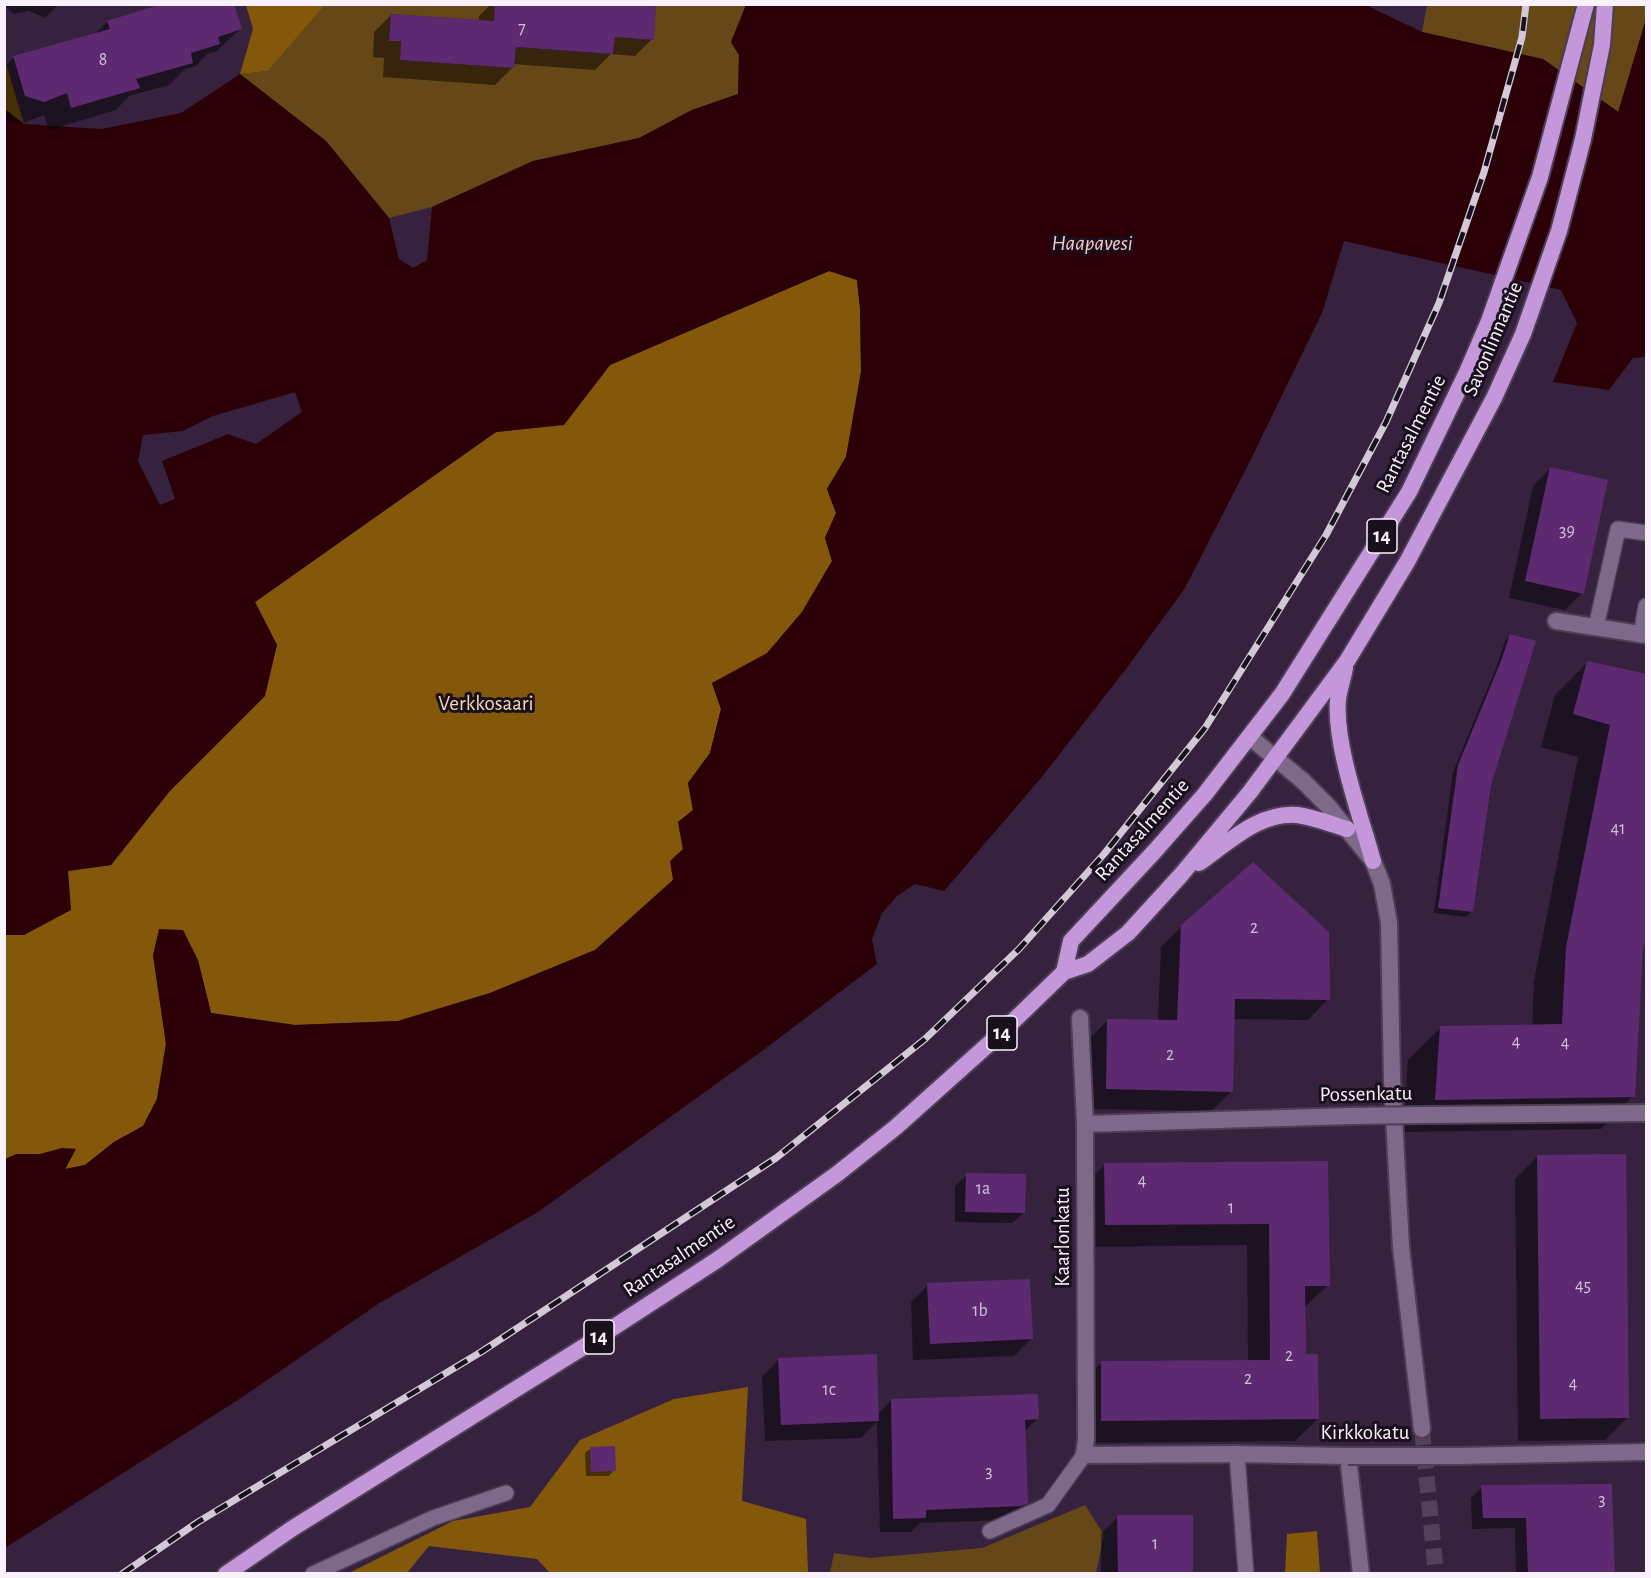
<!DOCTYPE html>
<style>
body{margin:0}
#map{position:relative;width:1651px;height:1578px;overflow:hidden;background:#36223e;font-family:"Alegreya Sans",sans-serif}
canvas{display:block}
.frame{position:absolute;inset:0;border:6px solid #f9f2fd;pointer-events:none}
</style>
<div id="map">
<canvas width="1651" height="1578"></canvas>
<div class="frame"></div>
</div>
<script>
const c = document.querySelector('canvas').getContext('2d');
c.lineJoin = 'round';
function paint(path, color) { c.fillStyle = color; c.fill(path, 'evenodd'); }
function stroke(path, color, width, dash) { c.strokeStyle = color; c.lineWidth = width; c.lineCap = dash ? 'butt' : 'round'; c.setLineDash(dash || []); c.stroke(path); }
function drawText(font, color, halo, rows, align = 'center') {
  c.font = font + ' "Alegreya Sans",sans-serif'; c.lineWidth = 6; c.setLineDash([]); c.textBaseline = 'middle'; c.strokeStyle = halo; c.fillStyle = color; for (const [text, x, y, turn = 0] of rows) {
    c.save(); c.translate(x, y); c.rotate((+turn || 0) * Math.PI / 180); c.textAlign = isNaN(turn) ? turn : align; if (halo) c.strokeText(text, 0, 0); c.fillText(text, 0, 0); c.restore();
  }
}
paint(new Path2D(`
 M 325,5 L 495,5 L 494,21 L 391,14 L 389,40 L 401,41 L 400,60 L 514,68 L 516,47 L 613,54 L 615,37 L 653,40 L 656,5 L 746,5 L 731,42 L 739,55 L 738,94 L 692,110 L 639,138 L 533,161 L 432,207 L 389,218 L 326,141 L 240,74 L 268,71 Z
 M 1427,5 L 1646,5 L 1646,19 L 1619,112 L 1543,59 L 1422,32 Z
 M 1085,1505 L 1104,1535 L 1096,1573 L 830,1573 L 834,1553 L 870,1558 L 982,1548 Z`), '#654718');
paint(new Path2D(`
 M 246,5 L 246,4 L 325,5 L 268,71 L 240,74 L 253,29 Z
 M 5,60 L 24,124 L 5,109 Z
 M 829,271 L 857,280 L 860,309 L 861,372 L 846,457 L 827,489 L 836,513 L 825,538 L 832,561 L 802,612 L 767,654 L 712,683 L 721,709 L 710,753 L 688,783 L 693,810 L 678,822 L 683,850 L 673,880 L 595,950 L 490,993 L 398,1021 L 295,1025 L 211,1013 L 198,960 L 153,955 L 166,1043 L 157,1099 L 143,1126 L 114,1142 L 85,1165 L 65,1169 L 76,1149 C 63,1148 55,1151 42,1154 C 28,1157 19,1152 5,1159 L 4,935 L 24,935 L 67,871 L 111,865 L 169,792 L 277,645 L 255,602 L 496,432 L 564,424 L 610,365 Z
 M 748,1387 L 742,1501 L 806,1519 L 808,1573 L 550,1573 L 537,1559 L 429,1546 L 407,1573 L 347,1574 L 453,1521 L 530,1507 L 580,1440 L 674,1399 Z
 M 1317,1531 L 1320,1573 L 1285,1573 L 1287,1534 Z`), '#83580a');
paint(new Path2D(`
 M 746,5 L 1370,5 L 1370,7 L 1422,32 L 1543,59 L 1618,112 L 1646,19 L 1646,357 L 1633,358 L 1609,390 L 1553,382 L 1577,323 L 1561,290 L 1344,241 L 1322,313 L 1251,459 L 1185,588 L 1129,665 L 1041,778 L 944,891 L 915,884 L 896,897 L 882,913 L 872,939 L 877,964 L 762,1051 L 538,1212 L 378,1304 L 238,1400 L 5,1548 L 5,1159 L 16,1154 L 40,1154 L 62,1148 L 76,1149 L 65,1169 L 85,1165 L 114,1142 L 143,1126 L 157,1099 L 166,1044 L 153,955 L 159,929 L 183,930 L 198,960 L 211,1013 L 295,1025 L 398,1021 L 490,993 L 595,950 L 673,880 L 670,861 L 683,849 L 678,822 L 693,810 L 688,783 L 710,753 L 721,709 L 712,683 L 767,653 L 802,612 L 832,561 L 825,538 L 836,513 L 827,489 L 846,457 L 861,372 L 860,309 L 857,280 L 829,271 L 610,365 L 564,425 L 496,432 L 255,602 L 277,645 L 265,696 L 169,792 L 111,865 L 68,871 L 71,910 L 24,935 L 5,935 L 4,109 L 24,124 L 102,129 L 181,113 L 240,74 L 326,141 L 389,218 L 399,259 L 413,268 L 427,260 L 432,207 L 533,161 L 639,138 L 692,110 L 738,94 L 739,55 L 731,42 ZM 295,392 L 302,412 L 256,444 L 228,434 L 162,461 L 175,499 L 160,505 L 138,461 L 143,435 L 183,431 L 213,416 Z`), '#2b0007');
paint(new Path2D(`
 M 4,4 L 59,4 L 45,18 L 29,11 L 13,14 Z
 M 157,4 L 232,4 L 240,29 L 217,51 L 207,54 L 196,66 L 185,69 L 169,85 L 129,96 L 116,110 L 49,130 L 44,115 L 21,124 L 4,119 L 4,67 L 14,57 L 94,35 L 107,22 L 152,9 Z
 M 491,4 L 655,4 L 652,39 L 635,56 L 611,54 L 595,70 L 513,64 L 512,68 L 495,85 L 383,77 L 384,58 L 373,57 L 374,32 L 391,15 L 479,22 L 479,16 Z
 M 1550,469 L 1582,593 L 1565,610 L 1509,598 L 1533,486 Z
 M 1510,636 L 1472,911 L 1466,917 L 1434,913 L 1453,772 L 1496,668 L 1505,641 Z
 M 1587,663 L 1646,676 L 1641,949 L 1633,1096 L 1601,1129 L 1403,1132 L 1408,1060 L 1441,1027 L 1532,1026 L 1534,981 L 1578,757 L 1541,747 L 1555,695 Z
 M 1182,926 L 1328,999 L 1308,1020 L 1233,1019 L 1232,1091 L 1211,1111 L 1086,1109 L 1087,1041 L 1108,1020 L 1158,1021 L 1161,947 Z
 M 1538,1156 L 1627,1418 L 1605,1440 L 1518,1441 L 1515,1179 Z
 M 1327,1163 L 1328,1285 L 1304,1308 L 1304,1355 L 1318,1419 L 1295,1441 L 1079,1443 L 1079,1385 L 1101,1363 L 1248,1362 L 1247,1245 L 1083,1247 L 1082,1187 L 1105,1165 Z
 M 967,1175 L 1024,1212 L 1012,1223 L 955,1222 L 955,1186 Z
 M 928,1285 L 1031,1339 L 1014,1356 L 913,1360 L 911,1302 Z
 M 779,1359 L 878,1414 L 891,1400 L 1037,1419 L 1024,1432 L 1026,1503 L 1012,1517 L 1006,1520 L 920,1523 L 911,1532 L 880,1532 L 877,1421 L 861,1438 L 765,1441 L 762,1377 Z
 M 591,1448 L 614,1470 L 609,1476 L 586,1476 L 585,1453 Z
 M 1482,1487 L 1613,1574 L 1516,1574 L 1515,1528 L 1472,1529 L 1471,1498 Z
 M 1118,1517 L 1192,1574 L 1101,1574 L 1101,1534 Z`), '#0007');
paint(new Path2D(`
 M 162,4 L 234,4 L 242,29 L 218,37 L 220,44 L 191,53 L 193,63 L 136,79 L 140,88 L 71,108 L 67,93 L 44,102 L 25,96 L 13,56 L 110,29 L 107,21 Z
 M 495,4 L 656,4 L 654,40 L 615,37 L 613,54 L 516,47 L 514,68 L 400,60 L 401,41 L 389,41 L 391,14 L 494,21 Z
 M 1550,467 L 1608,480 L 1584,594 L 1525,581 Z
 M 1510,634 L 1536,641 L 1491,785 L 1473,912 L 1438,908 L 1458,765 L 1501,661 Z
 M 1587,661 L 1647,674 L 1647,934 L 1643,949 L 1635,1097 L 1435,1100 L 1440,1026 L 1562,1024 L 1566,947 L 1610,725 L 1573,714 Z
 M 1253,862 L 1329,932 L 1330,1000 L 1235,999 L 1233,1092 L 1106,1089 L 1107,1019 L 1177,1020 L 1181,925 Z
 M 1626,1154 L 1629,1418 L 1540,1419 L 1537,1155 Z
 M 1328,1161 L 1330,1286 L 1305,1286 L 1306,1354 L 1318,1354 L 1319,1419 L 1101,1421 L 1101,1361 L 1270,1360 L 1269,1224 L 1105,1225 L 1104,1163 Z
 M 966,1173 L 1026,1174 L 1025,1213 L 965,1212 Z
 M 1030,1279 L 1033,1339 L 930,1344 L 927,1283 Z
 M 877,1354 L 879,1421 L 781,1425 L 778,1358 Z
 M 1038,1394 L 1039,1419 L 1025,1420 L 1028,1503 L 1021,1506 L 926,1510 L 926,1518 L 893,1519 L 891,1399 Z
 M 615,1446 L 616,1471 L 591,1472 L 590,1447 Z
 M 1612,1484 L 1615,1574 L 1528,1574 L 1526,1518 L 1483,1518 L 1481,1485 Z
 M 1117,1515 L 1193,1515 L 1193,1574 L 1118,1574 Z`), '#5d2a71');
stroke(new Path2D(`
 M 1422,1429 L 1436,1574`), '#53415b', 16, [16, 8]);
const service = new Path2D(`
 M 1596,627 L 1618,529 L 1646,533
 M 1641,635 L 1646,606
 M 1237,1454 L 1246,1574
 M 990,1531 L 1048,1505 L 1084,1455
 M 313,1574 L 433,1518 L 506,1493`);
const minor = new Path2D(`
 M 1556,621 L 1646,635
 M 1250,737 L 1303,781 L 1328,806 L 1373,861 L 1382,884 L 1389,923 L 1392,1080 L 1401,1247 L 1422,1429
 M 1080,1018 L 1085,1124 L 1086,1440 L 1084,1455 L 1237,1454 L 1348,1456 L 1361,1574
 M 1425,1115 L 1646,1113
 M 1085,1124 L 1350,1116
 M 1458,1456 L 1646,1452`);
const trunk = new Path2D(`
 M 1345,668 C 1343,679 1339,690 1338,700 C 1334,744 1361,817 1373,861
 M 1199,863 C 1229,842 1259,812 1297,815 C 1313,817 1331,824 1347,829
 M 1064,972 L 1071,941 L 1154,852 L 1205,794 L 1282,694 L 1409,492 L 1467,372 L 1489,321 L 1540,177 L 1586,4
 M 226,1574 L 293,1528 L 585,1346 L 717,1260 L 837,1174 L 896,1127 L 1001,1033 L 1064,972 L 1088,964 L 1128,933 L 1181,875 L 1250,792 L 1347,661 L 1407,562 L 1494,398 L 1523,334 L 1559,231 L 1583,139 L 1602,45 L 1605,4`);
stroke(service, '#4d3d55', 18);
stroke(minor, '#4d3d55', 20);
stroke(trunk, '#4d3d55', 20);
stroke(service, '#7f698a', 15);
stroke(minor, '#7f698a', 16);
stroke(trunk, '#c496da', 16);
const rail = new Path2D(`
 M 122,1574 L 198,1522 L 481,1352 L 776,1158 L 925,1039 L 1019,949 L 1104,854 L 1205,728 L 1326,535 L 1386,422 L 1439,303 L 1484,172 L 1522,37 L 1526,4`);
stroke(rail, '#d2c8d7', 7);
stroke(rail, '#19101d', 4.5, [14]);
const minorBridge = new Path2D(`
 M 1350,1116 L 1425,1115
 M 1348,1456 L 1458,1456`);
stroke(minorBridge, '#4d3d55', 20, []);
stroke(minorBridge, '#7f698a', 16);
drawText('18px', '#d2c0da', null, [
 ["7",522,29],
 ["8",103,60],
 ["39",1567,531],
 ["41",1618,829],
 ["2",1254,928],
 ["4",1516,1042],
 ["4",1565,1043],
 ["2",1170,1055],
 ["4",1142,1181],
 ["1a",983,1189],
 ["1",1231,1208],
 ["45",1583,1286],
 ["1b",980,1311],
 ["2",1289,1356],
 ["2",1248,1379],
 ["4",1573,1384],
 ["1c",829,1390],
 ["3",989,1472],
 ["3",1602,1500],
 ["1",1155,1544]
]);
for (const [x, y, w] of [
 [1382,536,30],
 [1002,1033,30],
 [599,1337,30]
]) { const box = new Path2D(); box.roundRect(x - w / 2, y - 17, w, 34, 4.5); c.fillStyle = '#19101d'; c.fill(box); stroke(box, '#f9f2fd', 1.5); }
drawText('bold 20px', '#f9f2fd', null, [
 ["14",1382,536],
 ["14",1002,1033],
 ["14",599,1337]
]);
drawText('21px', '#f9f2fd', '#19101d', [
 ["Savonlinnantie",1493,339,-67],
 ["Rantasalmentie",1411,434,-63],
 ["Rantasalmentie",1142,830,-48],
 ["Possenkatu",1366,1094,-1],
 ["Kaarlonkatu",1063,1237,-90],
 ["Rantasalmentie",679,1256,-34],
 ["Kirkkokatu",1365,1433]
]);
drawText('21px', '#f7d9b1', '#19101d', [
 ["Verkkosaari",486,704]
]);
drawText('italic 22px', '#fec7ca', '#19101d', [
 ["Haapavesi",1092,243]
]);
</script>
